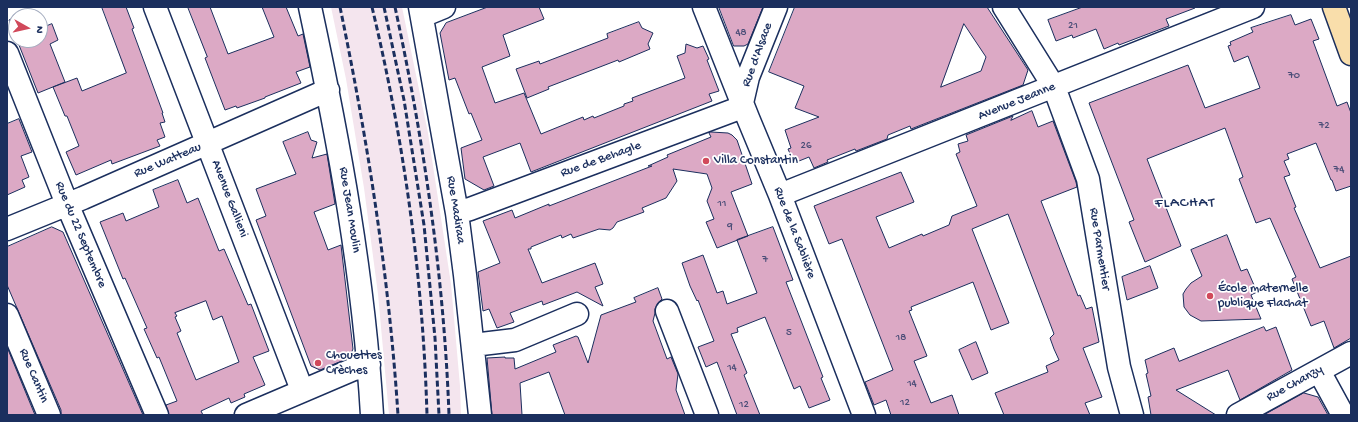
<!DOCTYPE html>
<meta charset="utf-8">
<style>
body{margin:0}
#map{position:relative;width:1358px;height:422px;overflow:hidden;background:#fff;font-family:"Gochi Hand",sans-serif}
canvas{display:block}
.frame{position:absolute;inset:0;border:8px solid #1b2f5e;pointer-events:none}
.north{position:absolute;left:8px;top:8px;width:40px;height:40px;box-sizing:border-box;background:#fff;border:1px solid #a4acbf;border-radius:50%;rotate:98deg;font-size:11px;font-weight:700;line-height:16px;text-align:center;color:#1b2f5e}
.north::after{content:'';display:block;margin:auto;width:14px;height:18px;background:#d1495b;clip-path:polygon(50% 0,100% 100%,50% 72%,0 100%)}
</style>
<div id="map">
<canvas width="1358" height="422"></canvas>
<div class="frame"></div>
<div class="north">N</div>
</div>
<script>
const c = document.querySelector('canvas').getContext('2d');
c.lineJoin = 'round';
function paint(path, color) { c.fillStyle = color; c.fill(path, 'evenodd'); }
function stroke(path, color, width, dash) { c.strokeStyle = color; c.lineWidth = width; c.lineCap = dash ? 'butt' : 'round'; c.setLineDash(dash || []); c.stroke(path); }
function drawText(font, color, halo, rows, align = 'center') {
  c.font = font + ' "Gochi Hand",sans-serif'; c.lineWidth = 3.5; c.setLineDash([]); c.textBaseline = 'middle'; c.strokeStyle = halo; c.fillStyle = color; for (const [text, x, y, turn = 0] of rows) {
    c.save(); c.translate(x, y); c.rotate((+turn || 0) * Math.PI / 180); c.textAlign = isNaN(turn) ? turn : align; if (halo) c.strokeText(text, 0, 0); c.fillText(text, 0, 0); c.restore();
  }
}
paint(new Path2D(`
 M 331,7 L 402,7 L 428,133 L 451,284 L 460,386 L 461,415 L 389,415 L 378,294 L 364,188 L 346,79 Z`), '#f4e5ee');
const building = new Path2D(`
 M 102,7 L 126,7 L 134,28 L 132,29 L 163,113 L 162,113 L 165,122 L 160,123 L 165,137 L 157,140 L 160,146 L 112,164 L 111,160 L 76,175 L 66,152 L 79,146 L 67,116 L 65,116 L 53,87 L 77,78 L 82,91 L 126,73 Z
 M 188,7 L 210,7 L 228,54 L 274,37 L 262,7 L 286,7 L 298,36 L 303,34 L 310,67 L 296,72 L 301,83 L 265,97 L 265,98 L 237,108 L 236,106 L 225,110 L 205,58 L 207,57 Z
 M 488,7 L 539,7 L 544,19 L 503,35 L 510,56 L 482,67 L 495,103 L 524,93 L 541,134 L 583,117 L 584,120 L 593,116 L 594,118 L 624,106 L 624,104 L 633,101 L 632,98 L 685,78 L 677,56 L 685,53 L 686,44 L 697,48 L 703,46 L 709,59 L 707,60 L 719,91 L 709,94 L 712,101 L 531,172 L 520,143 L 483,157 L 494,186 L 484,190 L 465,179 L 461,148 L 482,140 L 471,113 L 469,114 L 455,78 L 449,80 L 440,33 L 446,23 Z
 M 719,7 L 763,7 L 748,44 L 744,46 L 734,46 Z
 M 795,7 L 987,7 L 1028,70 L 1023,85 L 911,129 L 910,126 L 888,135 L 887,139 L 856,151 L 855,149 L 827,160 L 828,162 L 814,168 L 809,157 L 794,163 L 788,149 L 791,148 L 785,130 L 819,117 L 795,108 L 804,86 L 769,72 ZM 964,24 L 986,57 L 981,71 L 941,87 Z
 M 1083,7 L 1195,7 L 1195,8 L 1166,19 L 1169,26 L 1119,45 L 1118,43 L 1104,49 L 1096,29 L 1073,38 L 1072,35 L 1056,41 L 1048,20 Z
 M 24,11 L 26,16 L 16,16 L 16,38 L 9,20 L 13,18 L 14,15 Z
 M 1291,15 L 1295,25 L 1311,19 L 1319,39 L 1313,41 L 1337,106 L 1347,102 L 1351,113 L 1351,186 L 1336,191 L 1332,180 L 1331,180 L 1316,143 L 1287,154 L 1289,159 L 1284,161 L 1290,175 L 1284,177 L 1296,207 L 1294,208 L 1320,268 L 1351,256 L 1351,338 L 1334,348 L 1324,321 L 1311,326 L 1292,279 L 1296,277 L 1270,218 L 1256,223 L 1239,179 L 1243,177 L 1225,128 L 1147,159 L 1181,246 L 1145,262 L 1129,222 L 1134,220 L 1089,103 L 1188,65 L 1205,108 L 1260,88 L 1248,56 L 1234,62 L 1228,46 L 1231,45 L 1230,42 L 1253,32 L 1251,28 Z
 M 639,22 L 642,28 L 653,33 L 648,44 L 650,49 L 619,62 L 618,60 L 548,87 L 549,89 L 527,98 L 516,69 L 539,61 L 540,64 L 608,38 L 607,34 Z
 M 52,24 L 58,40 L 50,44 L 65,82 L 38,93 L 17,40 L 40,40 L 40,29 Z
 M 1032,111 L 1038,127 L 1053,121 L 1076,182 L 1077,187 L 1041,201 L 1078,296 L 1080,295 L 1086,309 L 1092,307 L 1099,342 L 1083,348 L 1102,397 L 1085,403 L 1090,415 L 1004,415 L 995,393 L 1048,372 L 1046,366 L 1059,360 L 1054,349 L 1050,338 L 1054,334 L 1008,214 L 972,229 L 1009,323 L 991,330 L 973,282 L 911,307 L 912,310 L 909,311 L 927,356 L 914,361 L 931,403 L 952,395 L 959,415 L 891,415 L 886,400 L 874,405 L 865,382 L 893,370 L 842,239 L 829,244 L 814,206 L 901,172 L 914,202 L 876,217 L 889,248 L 922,234 L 923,236 L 949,225 L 952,216 L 977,206 L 956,154 L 960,152 L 958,144 L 968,141 L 966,135 L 1013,116 L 1011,120 Z
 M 19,119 L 32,152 L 21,156 L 29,177 L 22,180 L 25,187 L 7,195 L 7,124 Z
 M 308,132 L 311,140 L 317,142 L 312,158 L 327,154 L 335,204 L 314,212 L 328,250 L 341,245 L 353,349 L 349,358 L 320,370 L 311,366 L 256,220 L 266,216 L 256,189 L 296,174 L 283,142 Z
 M 711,132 L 728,133 L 732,135 L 737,140 L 752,184 L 731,192 L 748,236 L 717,248 L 706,222 L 714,219 L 707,201 L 712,188 L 707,174 L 673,169 L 677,181 L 666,198 L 642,208 L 644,212 L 617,222 L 613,228 L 610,230 L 599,229 L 573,238 L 571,234 L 562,238 L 561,235 L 531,247 L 531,249 L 528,249 L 542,283 L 595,263 L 603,284 L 595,287 L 603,306 L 577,292 L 543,305 L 542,301 L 510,313 L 514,322 L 497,328 L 489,309 L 483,311 L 478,272 L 500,263 L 483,221 L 512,210 L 515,218 L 549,204 L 549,206 L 652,166 L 648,166 L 668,157 L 667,155 L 711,137 L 709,133 Z
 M 178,180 L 187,203 L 198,198 L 219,251 L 224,249 L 248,305 L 251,304 L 269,351 L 253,357 L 265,385 L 244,394 L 245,397 L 231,403 L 229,398 L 201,411 L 203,415 L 169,415 L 166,405 L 177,401 L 159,357 L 157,358 L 144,329 L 147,328 L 125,278 L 123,279 L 100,222 L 123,213 L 126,221 L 159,207 L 153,190 ZM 206,301 L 213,320 L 222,316 L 239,362 L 196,380 L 177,333 L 181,331 L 175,317 L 177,316 L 175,313 Z
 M 52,227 L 63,232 L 143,415 L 61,415 L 61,410 L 7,285 L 7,247 Z
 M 773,227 L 793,280 L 786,282 L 823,377 L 821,378 L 830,400 L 809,408 L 800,386 L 794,389 L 765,317 L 737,328 L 738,332 L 731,334 L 747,373 L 744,375 L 760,415 L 737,415 L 717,362 L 706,367 L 698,347 L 714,341 L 698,300 L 697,301 L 690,286 L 682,263 L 703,255 L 717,293 L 723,291 L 727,304 L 757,293 L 737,240 Z
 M 1227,235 L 1241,271 L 1247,269 L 1257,292 L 1251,295 L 1261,319 L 1201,321 L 1190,315 L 1184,307 L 1183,294 L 1186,289 L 1191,283 L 1202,276 L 1191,250 Z
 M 1150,266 L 1158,288 L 1127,300 L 1122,277 Z
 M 658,288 L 662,299 L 658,303 L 655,309 L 655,313 L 653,321 L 667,359 L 671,357 L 678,374 L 676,390 L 685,415 L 565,415 L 549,372 L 520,383 L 522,415 L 492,415 L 487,358 L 505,357 L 505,358 L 514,358 L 515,369 L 556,352 L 553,345 L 576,336 L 578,337 L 588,363 L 601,315 L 636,302 L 634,298 Z
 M 1264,327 L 1266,331 L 1276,327 L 1292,370 L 1240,400 L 1228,370 L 1176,390 L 1216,415 L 1151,415 L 1148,397 L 1151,396 L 1146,374 L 1148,373 L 1145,360 L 1174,348 L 1179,361 Z
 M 976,342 L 988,373 L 972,380 L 959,350 Z
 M 7,347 L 35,415 L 7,415 Z
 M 1304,393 L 1318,397 L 1328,415 L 1264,415 Z`);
paint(building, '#dca9c5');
stroke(building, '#1b2f5e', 1);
const minor = new Path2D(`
 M 155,7 L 302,390
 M 310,7 C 339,142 364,277 372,415
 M 420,7 L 457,213 L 465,275 L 480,415
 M 704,7 L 748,118 L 780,195 L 864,415
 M 1004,7 L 1054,87 L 1088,179 L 1119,367 L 1132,415
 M 422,16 L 444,7
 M 7,53 L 67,204 L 157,415
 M 780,195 L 1253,7
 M 457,213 L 470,209 L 737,109 L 742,103 L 748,77 L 776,7
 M 7,229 L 83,198 L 328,90
 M 667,311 L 707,415
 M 7,315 L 49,415
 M 473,345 L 515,340 L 577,314
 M 1319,371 L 1343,415
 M 246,415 L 354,369 L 369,365
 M 1238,415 L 1351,353`);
const major = new Path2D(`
 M 1334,7 L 1351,54`);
stroke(minor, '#1b2f5e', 25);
stroke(major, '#1b2f5e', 25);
stroke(minor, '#fff', 22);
stroke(major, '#f9deab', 22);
stroke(new Path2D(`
 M 340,7 C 368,142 389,277 398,415
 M 372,7 C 404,141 423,277 427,415
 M 384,7 L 404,100 L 424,225 L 435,338 L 439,415
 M 395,7 C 424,142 444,277 449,415`), '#1b2f5e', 3, [6, 3]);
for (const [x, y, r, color] of [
 [706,161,4,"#d1495b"],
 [1210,296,4,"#d1495b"],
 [318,363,4,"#d1495b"]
]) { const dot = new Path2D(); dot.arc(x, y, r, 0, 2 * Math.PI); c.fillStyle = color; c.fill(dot); stroke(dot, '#fff', 1.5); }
drawText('11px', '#4b4e78', null, [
 ["21",1073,26],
 ["48",741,33],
 ["70",1294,76],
 ["72",1324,126],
 ["26",806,146],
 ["74",1339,170],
 ["11",722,204],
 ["9",730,227],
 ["7",765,260],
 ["5",789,333],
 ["18",901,338],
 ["14",732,368],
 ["14",912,384],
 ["12",905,403],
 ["12",744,405]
]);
drawText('13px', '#1b2f5e', '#fff', [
 ["Rue d'Alsace",758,55,-70],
 ["Avenue Jeanne",1017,102,-22],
 ["Rue de Behagle",601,160,-20],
 ["Rue Watteau",168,161,-23],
 ["Avenue Gallieni",229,199,69],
 ["Rue Jean Moulin",349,210,81],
 ["Rue Madiraa",455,210,81],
 ["Rue de la Sablière",794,233,69],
 ["Rue du 22 Septembre",80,235,67],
 ["Rue Parmentier",1099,249,81],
 ["Rue Cantin",33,376,67],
 ["Rue Chanzy",1295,384,-29]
]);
drawText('13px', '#1b2f5e', '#fff', [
 ["Villa Constantin",714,161],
 ["École maternelle",1218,289],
 ["publique Flachat",1218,304],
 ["Chouettes",326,356],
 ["Crèches",326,371]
], 'left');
c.letterSpacing = '1px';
drawText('15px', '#1b2f5e', '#fff', [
 ["FLACHAT",1185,204]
]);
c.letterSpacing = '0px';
</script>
